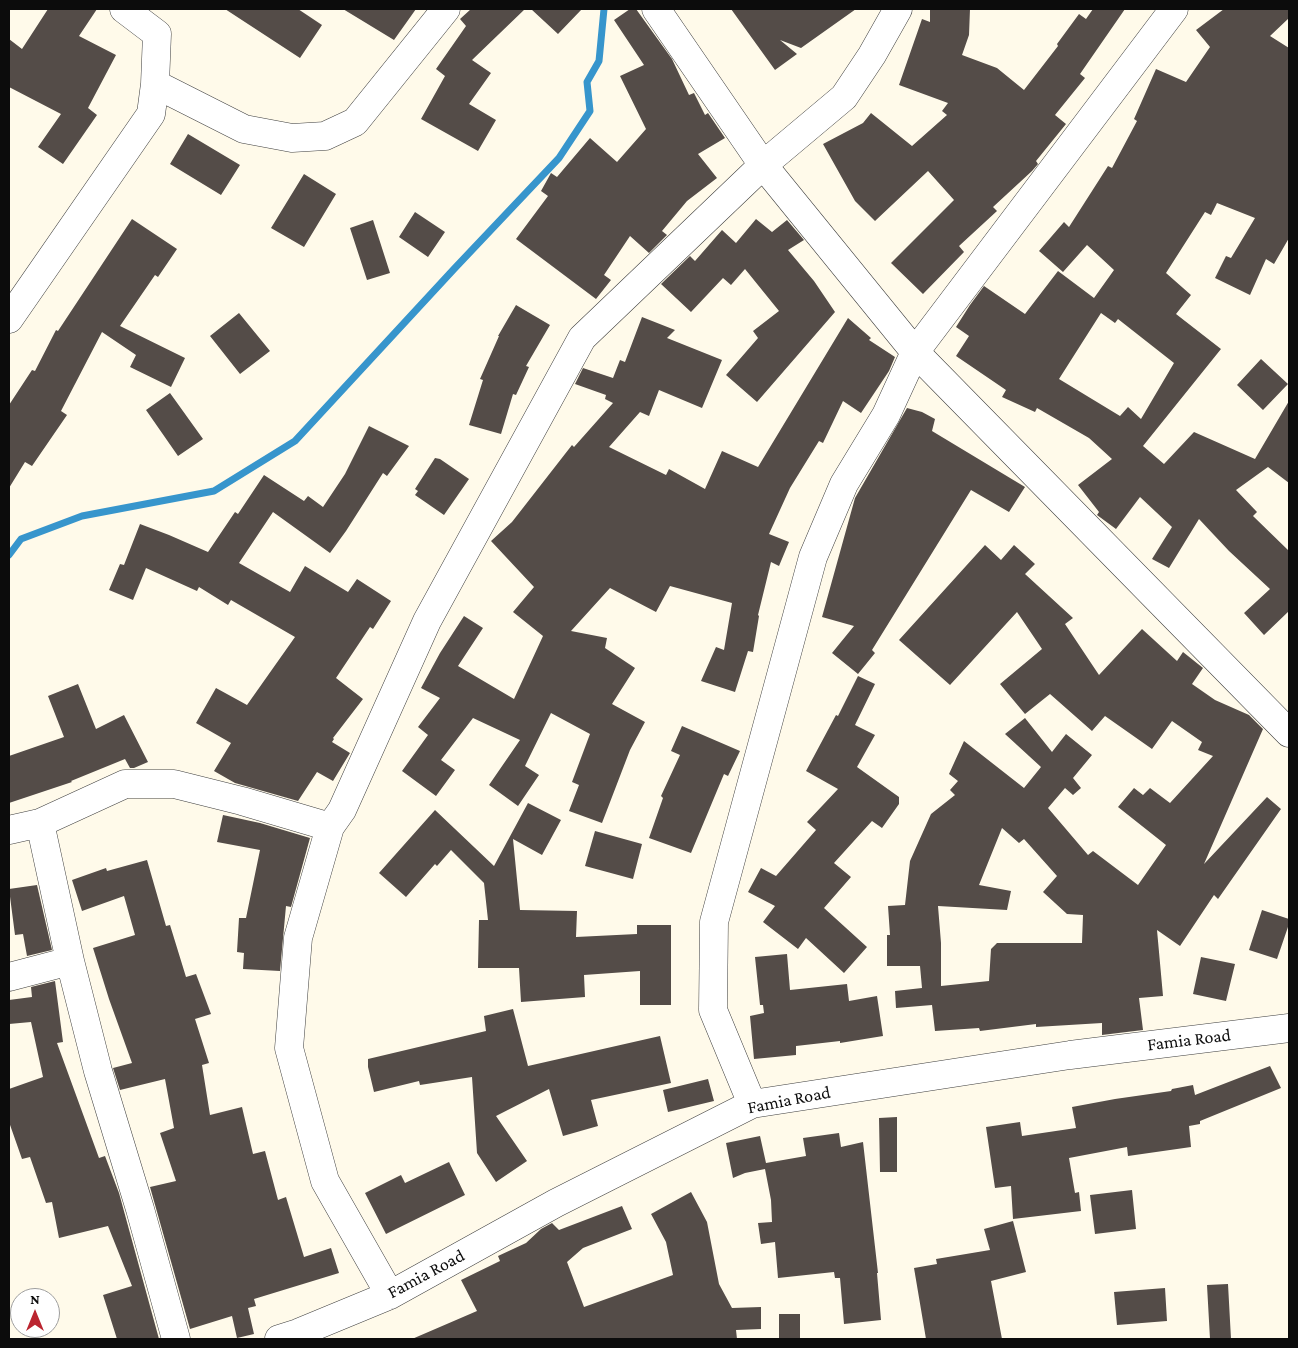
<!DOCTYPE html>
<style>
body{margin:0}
#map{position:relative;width:1298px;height:1348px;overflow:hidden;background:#fffaea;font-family:"Crimson Pro",serif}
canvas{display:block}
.frame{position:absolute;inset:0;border:10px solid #0c0c0c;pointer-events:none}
.north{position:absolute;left:10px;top:1288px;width:50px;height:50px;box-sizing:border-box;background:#fff;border:1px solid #9e9e9e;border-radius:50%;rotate:0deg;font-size:14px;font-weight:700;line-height:20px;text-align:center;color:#0c0c0c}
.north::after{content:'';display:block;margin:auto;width:18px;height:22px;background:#bb2530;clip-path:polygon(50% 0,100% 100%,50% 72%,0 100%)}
</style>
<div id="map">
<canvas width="1298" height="1348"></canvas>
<div class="frame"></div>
<div class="north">N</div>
</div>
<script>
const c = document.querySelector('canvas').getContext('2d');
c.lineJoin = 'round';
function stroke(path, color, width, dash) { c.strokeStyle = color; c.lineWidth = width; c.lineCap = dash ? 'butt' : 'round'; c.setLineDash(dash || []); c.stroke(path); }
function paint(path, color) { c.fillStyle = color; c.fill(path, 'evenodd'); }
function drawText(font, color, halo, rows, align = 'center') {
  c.font = font + ' "Crimson Pro",serif'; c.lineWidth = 5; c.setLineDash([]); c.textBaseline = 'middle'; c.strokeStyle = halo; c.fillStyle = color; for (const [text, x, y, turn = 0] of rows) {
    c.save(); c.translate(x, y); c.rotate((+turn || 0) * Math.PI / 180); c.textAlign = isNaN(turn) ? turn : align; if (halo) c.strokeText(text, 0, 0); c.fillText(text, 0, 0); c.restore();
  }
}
stroke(new Path2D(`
 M 9,555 L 21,539 L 82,516 L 214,491 L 295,441 L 454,269 L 559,158 L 590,111 L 587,82 L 599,61 L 604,9`), '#3795cc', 7);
paint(new Path2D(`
 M 48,9 L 97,9 L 79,36 L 116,55 L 88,108 L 97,115 L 63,164 L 38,147 L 61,114 L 9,87 L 9,39 L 22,49 Z
 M 225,9 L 298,9 L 322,25 L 300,58 Z
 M 343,9 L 416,9 L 394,40 Z
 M 471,9 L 525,9 L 472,60 L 491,73 L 469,104 L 496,120 L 478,151 L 421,119 L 445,76 L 436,69 L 466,26 L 460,19 Z
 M 531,9 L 582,9 L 558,34 Z
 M 630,9 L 636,9 L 672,59 L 689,95 L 694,93 L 705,115 L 708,113 L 725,138 L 698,154 L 717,178 L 687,201 L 662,231 L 667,235 L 649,253 L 630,236 L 604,275 L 611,280 L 596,299 L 516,239 L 548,196 L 541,191 L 551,173 L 557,177 L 590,138 L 617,162 L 646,129 L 620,76 L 644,65 L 614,20 Z
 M 731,9 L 856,9 L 801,48 L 780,40 L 797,54 L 775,70 Z
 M 930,9 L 970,9 L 969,35 L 962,55 L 997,68 L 1024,90 L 1058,46 L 1057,44 L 1079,14 L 1086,19 L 1093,9 L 1125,9 L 1080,74 L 1085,78 L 1055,115 L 1066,124 L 1036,161 L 1038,164 L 1032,171 L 993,207 L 997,211 L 959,246 L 964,252 L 923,294 L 891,263 L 954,200 L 928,171 L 875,221 L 855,201 L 823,144 L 863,123 L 871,113 L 912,146 L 947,115 L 942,111 L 948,103 L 899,85 L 922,19 L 930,22 Z
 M 1224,9 L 1289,9 L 1289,18 L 1270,36 L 1289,48 L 1289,238 L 1274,264 L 1266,259 L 1250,295 L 1215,278 L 1226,256 L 1231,258 L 1255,218 L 1217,203 L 1211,215 L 1205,212 L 1166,273 L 1191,295 L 1176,314 L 1221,349 L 1143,446 L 1164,464 L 1194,432 L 1255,459 L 1289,401 L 1289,483 L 1268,467 L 1236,490 L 1257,512 L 1253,516 L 1289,551 L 1289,611 L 1264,635 L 1244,613 L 1270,589 L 1229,551 L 1199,519 L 1169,568 L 1152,559 L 1172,527 L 1140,497 L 1116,529 L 1097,515 L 1099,512 L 1078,485 L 1112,459 L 1089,438 L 1037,408 L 1035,412 L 1002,397 L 1006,390 L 956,356 L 969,336 L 956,327 L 970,305 L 984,286 L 1025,314 L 1058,271 L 1094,298 L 1114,270 L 1087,245 L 1063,272 L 1039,251 L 1064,222 L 1069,227 L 1108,166 L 1112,168 L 1137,121 L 1134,119 L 1156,69 L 1186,82 L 1210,47 L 1196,30 ZM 1101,313 L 1115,323 L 1118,319 L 1174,363 L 1141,419 L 1128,407 L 1120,416 L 1059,379 Z
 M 188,134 L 240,165 L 221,195 L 170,164 Z
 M 304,174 L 336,194 L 304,247 L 271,228 Z
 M 415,212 L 445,232 L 428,257 L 399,237 Z
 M 132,219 L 177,249 L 158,277 L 155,275 L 120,326 L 185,358 L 171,387 L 130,367 L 136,355 L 102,332 L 61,411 L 67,415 L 32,466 L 25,462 L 9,488 L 9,405 L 32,370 L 35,371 L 56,330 L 58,331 Z
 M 756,219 L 772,232 L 787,220 L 804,240 L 788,250 L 814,281 L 835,312 L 757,402 L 726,375 L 758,338 L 753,331 L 779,311 L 745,269 L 731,285 L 723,278 L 691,312 L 661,284 L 690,256 L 695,261 L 722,230 L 736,243 Z
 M 373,220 L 390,273 L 367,280 L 350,228 Z
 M 516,305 L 550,325 L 526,366 L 529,367 L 516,395 L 513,394 L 501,434 L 469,425 L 483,380 L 480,379 L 499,336 L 498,336 Z
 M 239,313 L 270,351 L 240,374 L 210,336 Z
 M 642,317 L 675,330 L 667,338 L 722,360 L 702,408 L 659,390 L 649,416 L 640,412 L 609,447 L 666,475 L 669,469 L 705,489 L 722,451 L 758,467 L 848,318 L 871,338 L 869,340 L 895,357 L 889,371 L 861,413 L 843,401 L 823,443 L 819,441 L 790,488 L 769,534 L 789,542 L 779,566 L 771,562 L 758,615 L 759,616 L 753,652 L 748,651 L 735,692 L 701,681 L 716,647 L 724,650 L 732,603 L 670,586 L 656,612 L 610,588 L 571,631 L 607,638 L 605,648 L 635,668 L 612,704 L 645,722 L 630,750 L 602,823 L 569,811 L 579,785 L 572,782 L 590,734 L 551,713 L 525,766 L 539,775 L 518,806 L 489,785 L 520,740 L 473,718 L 441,760 L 455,770 L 436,796 L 402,771 L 428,735 L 418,727 L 440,698 L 421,688 L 440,653 L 464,616 L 483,628 L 458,666 L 514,699 L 543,636 L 513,612 L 534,587 L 491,541 L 512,522 L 572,445 L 574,447 L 613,403 L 605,399 L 606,395 L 575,384 L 583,368 L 613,378 L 620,360 L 625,362 Z
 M 1261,359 L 1288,384 L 1263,410 L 1237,385 Z
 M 170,393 L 203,439 L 178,456 L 146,410 Z
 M 907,408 L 922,412 L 935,419 L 932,431 L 1025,487 L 1009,512 L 971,490 L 872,650 L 875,653 L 858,674 L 832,653 L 854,626 L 822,617 L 855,498 Z
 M 369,426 L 409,446 L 387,476 L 383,473 L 346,531 L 330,553 L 273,512 L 239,563 L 290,592 L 305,566 L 348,592 L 357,579 L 391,601 L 373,629 L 370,627 L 336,678 L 363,699 L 333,738 L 334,739 L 332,742 L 350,753 L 333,781 L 317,772 L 298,801 L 235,783 L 214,771 L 231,743 L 196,723 L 216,688 L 247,705 L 295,637 L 231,600 L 228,605 L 199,587 L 197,591 L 146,568 L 133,600 L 109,590 L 120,564 L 124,565 L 140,524 L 169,535 L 208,552 L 235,512 L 238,514 L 264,475 L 304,501 L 308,496 L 323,507 L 345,474 Z
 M 435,458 L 440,459 L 469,479 L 444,515 L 415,495 L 418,491 L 415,489 Z
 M 985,545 L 1001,560 L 1014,545 L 1035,564 L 1025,574 L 1073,618 L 1065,624 L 1099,675 L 1142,629 L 1177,661 L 1183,652 L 1203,668 L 1192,684 L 1215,700 L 1249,715 L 1263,729 L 1204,864 L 1267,797 L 1281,809 L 1218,899 L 1214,895 L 1180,946 L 1157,930 L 1163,996 L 1139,998 L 1143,1030 L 1102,1035 L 1102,1023 L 1036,1027 L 1036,1024 L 980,1031 L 979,1028 L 935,1031 L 932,1005 L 896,1008 L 895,991 L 922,988 L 920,966 L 887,966 L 887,935 L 890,935 L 888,906 L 905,905 L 910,861 L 931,814 L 955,795 L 950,790 L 958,781 L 949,774 L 964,741 L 1024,788 L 1041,767 L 1005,734 L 1025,718 L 1052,752 L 1066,734 L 1092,755 L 1073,778 L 1081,788 L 1073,795 L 1065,788 L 1048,808 L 1088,855 L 1093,851 L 1138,885 L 1166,845 L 1118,807 L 1134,788 L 1143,795 L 1150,788 L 1170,803 L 1213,756 L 1198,750 L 1202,742 L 1172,721 L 1152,749 L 1105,716 L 1092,731 L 1050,694 L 1025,714 L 1000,684 L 1042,649 L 1017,612 L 950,685 L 899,640 ZM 1002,828 L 1019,843 L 1024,839 L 1057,876 L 1043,892 L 1067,914 L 1083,915 L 1082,943 L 997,943 L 991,949 L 989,981 L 941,986 L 941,943 L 938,906 L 1007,910 L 1011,891 L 979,885 Z
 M 858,676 L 875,684 L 855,725 L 875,735 L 857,767 L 899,797 L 899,804 L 882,828 L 872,821 L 834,863 L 851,877 L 824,908 L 867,947 L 844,973 L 806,938 L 798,949 L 763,922 L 775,906 L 748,892 L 761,868 L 776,876 L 816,830 L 807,822 L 838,789 L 806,771 L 836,715 L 838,716 Z
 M 78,684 L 96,729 L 124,715 L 148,762 L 134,768 L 130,768 L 125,759 L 71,781 L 72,782 L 9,803 L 9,756 L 64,737 L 48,696 Z
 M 682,726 L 740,751 L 728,776 L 724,774 L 691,853 L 649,838 L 663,798 L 661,796 L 680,755 L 671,751 Z
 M 528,803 L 561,820 L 542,855 L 513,839 L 520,910 L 577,911 L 576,937 L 637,934 L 637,925 L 671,925 L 671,1005 L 640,1005 L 640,971 L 584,975 L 585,997 L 521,1002 L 519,968 L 478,968 L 479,920 L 488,920 L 484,883 L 451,850 L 437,866 L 435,864 L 406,897 L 379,873 L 435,810 L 494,866 Z
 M 223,815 L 260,823 L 310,838 L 291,907 L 286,906 L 280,971 L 243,969 L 244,953 L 237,952 L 239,918 L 246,918 L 260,850 L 217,842 Z
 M 595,831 L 642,844 L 633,879 L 585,866 Z
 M 147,860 L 166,926 L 170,925 L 186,977 L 196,974 L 211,1014 L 195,1019 L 209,1063 L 202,1065 L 210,1115 L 242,1107 L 253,1154 L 265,1151 L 278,1200 L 286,1197 L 304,1257 L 331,1248 L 339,1273 L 254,1299 L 256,1306 L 248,1308 L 254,1334 L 237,1338 L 232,1316 L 190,1329 L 150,1187 L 176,1181 L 160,1133 L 174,1128 L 165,1079 L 120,1090 L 113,1068 L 132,1063 L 109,999 L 93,948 L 135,935 L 124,896 L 82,911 L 72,880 L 106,868 L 107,871 Z
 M 37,885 L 52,950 L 27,956 L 23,934 L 15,935 L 9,889 Z
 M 1262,910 L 1289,919 L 1289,924 L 1277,959 L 1249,950 Z
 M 787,954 L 790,990 L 847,984 L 849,1001 L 877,996 L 883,1036 L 840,1043 L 840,1041 L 796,1046 L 796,1055 L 754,1059 L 750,1016 L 764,1013 L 763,1005 L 760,1005 L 755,957 Z
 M 1201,957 L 1235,964 L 1226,1001 L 1193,994 Z
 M 55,981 L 63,1042 L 57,1043 L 99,1158 L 105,1156 L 119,1193 L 159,1339 L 117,1339 L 103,1295 L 132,1286 L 108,1226 L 59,1238 L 52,1202 L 46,1203 L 30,1157 L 22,1159 L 9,1122 L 9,1089 L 43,1077 L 31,1022 L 9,1024 L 9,1000 L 32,997 L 31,987 Z
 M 513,1009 L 528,1066 L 660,1036 L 671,1083 L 591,1100 L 598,1126 L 563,1136 L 549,1089 L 496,1116 L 527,1161 L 496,1182 L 477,1153 L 472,1077 L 420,1085 L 419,1081 L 374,1092 L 368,1067 L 368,1059 L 486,1031 L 484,1016 Z
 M 1270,1066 L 1281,1088 L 1200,1121 L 1200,1124 L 1189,1126 L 1191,1147 L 1128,1156 L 1127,1147 L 1069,1158 L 1075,1193 L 1079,1192 L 1081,1211 L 1013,1219 L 1011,1186 L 995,1188 L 986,1127 L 1020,1122 L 1022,1136 L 1076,1128 L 1072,1107 L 1115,1099 L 1171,1091 L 1172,1089 L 1193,1085 L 1195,1095 Z
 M 708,1079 L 714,1101 L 668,1112 L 663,1090 Z
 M 897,1117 L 897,1172 L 880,1172 L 879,1118 Z
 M 839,1133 L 841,1147 L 863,1142 L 878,1273 L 877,1273 L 881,1320 L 844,1324 L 840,1278 L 835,1278 L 834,1272 L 778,1278 L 775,1242 L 761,1244 L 758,1223 L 772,1222 L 771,1200 L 765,1169 L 745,1173 L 733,1178 L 726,1143 L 760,1136 L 766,1163 L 806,1156 L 803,1138 Z
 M 449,1162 L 465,1195 L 386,1234 L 365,1193 L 401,1175 L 405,1183 Z
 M 1132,1190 L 1136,1229 L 1095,1234 L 1090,1195 Z
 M 691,1192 L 707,1222 L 719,1284 L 732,1308 L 761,1307 L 761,1329 L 736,1330 L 737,1339 L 412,1339 L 477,1311 L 461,1280 L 500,1261 L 498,1256 L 526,1243 L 541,1229 L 552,1223 L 559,1230 L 622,1206 L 632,1229 L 583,1248 L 567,1262 L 584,1307 L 673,1275 L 666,1242 L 651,1214 Z
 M 1013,1221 L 1026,1272 L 991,1281 L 1002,1339 L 926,1339 L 914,1268 L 937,1264 L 936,1259 L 990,1250 L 984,1229 Z
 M 1228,1284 L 1231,1339 L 1210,1339 L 1207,1285 Z
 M 1165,1288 L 1167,1321 L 1117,1325 L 1114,1292 Z
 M 779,1314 L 800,1314 L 800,1339 L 779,1339 Z`), '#544c48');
const minor = new Path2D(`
 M 656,9 L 763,165 L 915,352 L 1289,733
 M 155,84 L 244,129 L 292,138 L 325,136 L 355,122 L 446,9
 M 9,319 L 151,114 L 155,84 L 157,34 L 124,9
 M 40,823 L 70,961 L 98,1071 L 140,1209 L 176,1339
 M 9,830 L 40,823 L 125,784 L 174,784 L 242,801 L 330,827
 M 9,977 L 70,961
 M 752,1104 L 713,1010 L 714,922 L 813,557 L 844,484 L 886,415 L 915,352 L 1174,9
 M 390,1295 L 325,1181 L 289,1048 L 298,938 L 330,827 L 342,810 L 427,621 L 582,338 L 763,165 L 844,97 L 872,55 L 898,9
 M 279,1339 L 298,1333 L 390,1295 L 556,1203 L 752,1104 L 1070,1055 L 1289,1028`);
stroke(minor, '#3f3f3f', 29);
stroke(minor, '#fff', 28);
drawText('18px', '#0c0c0c', '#fff', [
 ["Famia Road",1189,1040,-7],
 ["Famia Road",789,1100,-11],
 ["Famia Road",426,1274,-28]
]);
</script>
